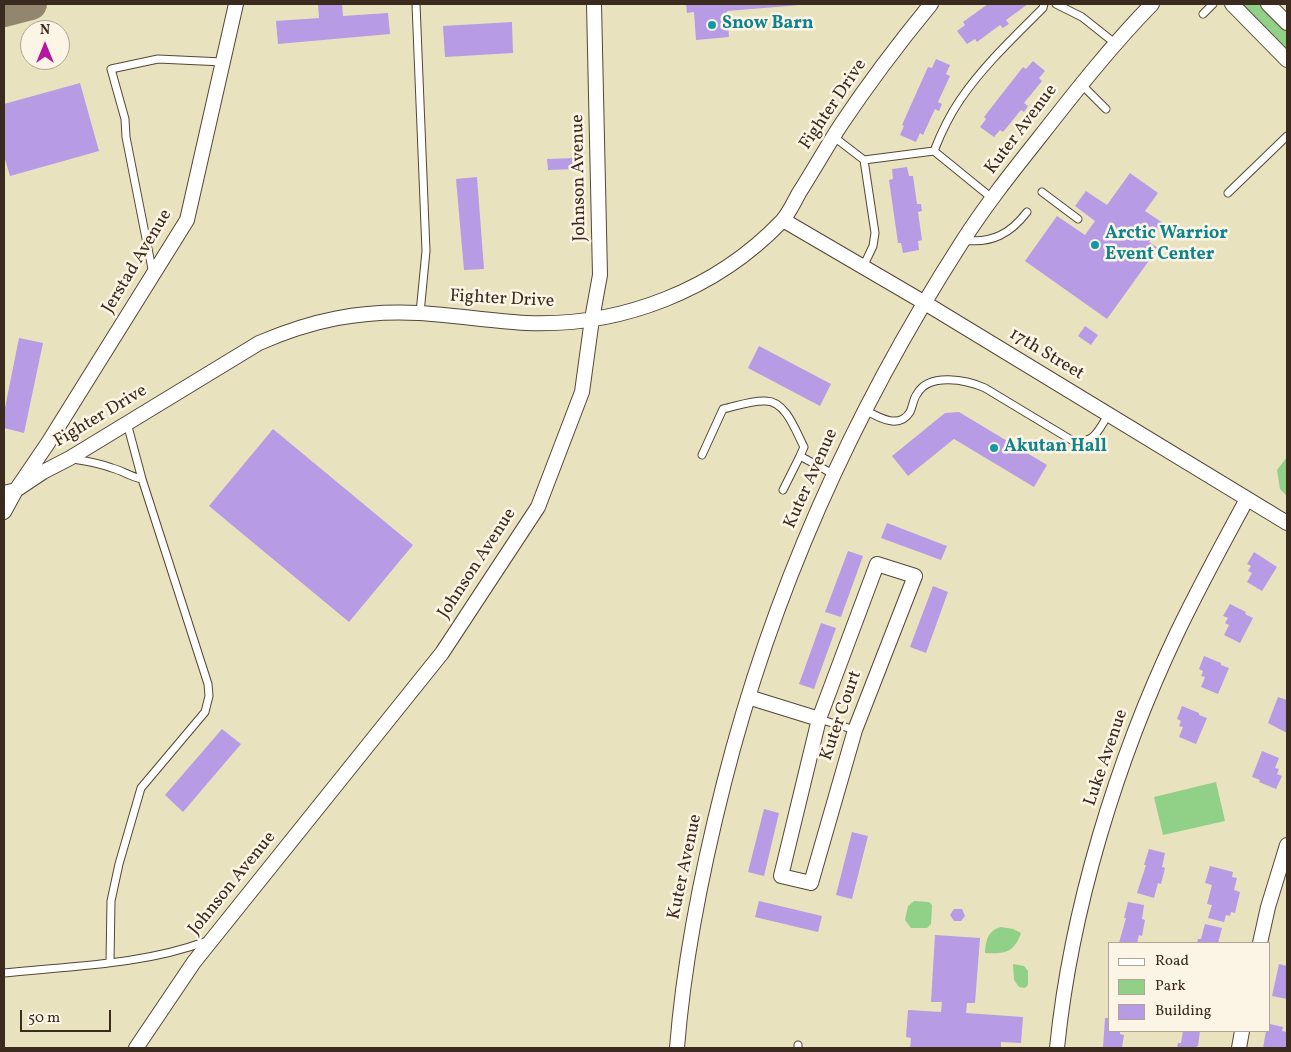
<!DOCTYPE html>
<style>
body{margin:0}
#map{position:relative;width:1291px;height:1052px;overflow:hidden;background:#e9e2bf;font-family:Vollkorn,serif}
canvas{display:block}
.frame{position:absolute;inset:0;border:5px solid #3b2a1e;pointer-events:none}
.legend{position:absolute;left:1108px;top:942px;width:162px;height:90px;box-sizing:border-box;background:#fcf5e5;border:1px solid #afa495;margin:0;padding:6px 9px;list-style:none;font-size:15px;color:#3b2a1e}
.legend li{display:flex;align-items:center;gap:10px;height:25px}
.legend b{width:25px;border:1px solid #afa495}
.north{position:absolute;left:20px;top:20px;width:50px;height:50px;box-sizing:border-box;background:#fcf5e5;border:1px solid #afa495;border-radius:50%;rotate:0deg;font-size:14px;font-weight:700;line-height:20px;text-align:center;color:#3b2a1e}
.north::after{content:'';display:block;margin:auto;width:18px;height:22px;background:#b5179e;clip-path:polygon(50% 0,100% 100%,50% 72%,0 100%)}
.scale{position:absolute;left:20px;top:1010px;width:91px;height:22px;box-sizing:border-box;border:2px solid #3b2a1e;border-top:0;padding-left:6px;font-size:15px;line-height:18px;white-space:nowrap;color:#3b2a1e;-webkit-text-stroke:4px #fcf5e5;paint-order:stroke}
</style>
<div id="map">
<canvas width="1291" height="1052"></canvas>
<div class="frame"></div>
<ul class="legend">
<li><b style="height:6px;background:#fff"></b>Road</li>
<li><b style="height:14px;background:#90d087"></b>Park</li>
<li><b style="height:14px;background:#b79be5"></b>Building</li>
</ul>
<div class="north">N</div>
<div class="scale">50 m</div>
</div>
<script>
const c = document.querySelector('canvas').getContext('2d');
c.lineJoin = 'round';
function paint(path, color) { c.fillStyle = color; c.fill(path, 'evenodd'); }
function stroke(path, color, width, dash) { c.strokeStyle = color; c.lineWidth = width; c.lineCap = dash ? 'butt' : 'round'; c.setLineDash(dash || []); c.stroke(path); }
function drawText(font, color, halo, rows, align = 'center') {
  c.font = font + ' Vollkorn,serif'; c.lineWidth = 5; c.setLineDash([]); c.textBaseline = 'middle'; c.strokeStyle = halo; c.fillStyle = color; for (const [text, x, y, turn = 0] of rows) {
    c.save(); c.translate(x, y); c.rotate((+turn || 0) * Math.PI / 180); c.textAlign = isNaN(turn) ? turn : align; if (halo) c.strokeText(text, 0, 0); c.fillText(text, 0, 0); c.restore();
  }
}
paint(new Path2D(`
 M 1241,4 L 1262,4 L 1287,29 L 1287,50 Z
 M 1287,457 L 1287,496 L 1280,489 L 1277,470 Z
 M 1216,782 L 1225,821 L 1163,835 L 1154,797 Z
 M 914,901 L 929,902 L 932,905 L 931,924 L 927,928 L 911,928 L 905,920 L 908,906 Z
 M 1001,927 L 1013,929 L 1021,933 C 1014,953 1005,954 985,953 C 986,941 987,931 1001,927 Z
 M 1013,964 L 1024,966 L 1028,971 L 1028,985 L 1025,988 L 1019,987 L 1014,980 Z`), '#90d087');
stroke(new Path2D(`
 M 4,11 L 31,4`), '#92866e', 32);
paint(new Path2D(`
 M 318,4 L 342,4 L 343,16 L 388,13 L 390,34 L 278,44 L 276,21 L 319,18 Z
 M 686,4 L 800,4 L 800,5 L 727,11 L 729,37 L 696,40 L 694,12 L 687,13 Z
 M 988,4 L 1028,4 L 1006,20 L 1009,24 L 1003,28 L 1000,25 L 977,42 L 975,39 L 967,44 L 957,31 L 965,25 L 963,22 Z
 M 512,22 L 513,53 L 445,57 L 443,26 Z
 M 936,59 L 950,65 L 946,74 L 950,76 L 938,102 L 942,104 L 939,111 L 935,109 L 923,135 L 920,133 L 916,142 L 900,135 L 904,126 L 902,125 L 928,67 L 932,68 Z
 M 1033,61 L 1045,71 L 1039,78 L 1042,81 L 1024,103 L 1028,106 L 1024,112 L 1021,110 L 1003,132 L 1000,130 L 994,137 L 980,127 L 986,119 L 984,117 L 1023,67 L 1026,69 Z
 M 80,83 L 99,151 L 10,176 L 4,156 L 4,104 Z
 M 576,158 L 576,169 L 548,170 L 547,159 Z
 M 907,167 L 909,176 L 913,176 L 917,204 L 921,204 L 922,211 L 918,212 L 922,240 L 918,241 L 919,250 L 903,253 L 901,243 L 898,243 L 889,180 L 893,179 L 892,169 Z
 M 1130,173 L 1158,193 L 1145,211 L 1163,223 L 1149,242 L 1158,248 L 1107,319 L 1025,261 L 1057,216 L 1085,235 L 1095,221 L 1075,206 L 1086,191 L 1107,205 Z
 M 477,177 L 484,269 L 464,270 L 456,179 Z
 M 1085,326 L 1098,335 L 1091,345 L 1078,336 Z
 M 19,338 L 43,343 L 24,433 L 4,428 L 4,413 Z
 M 759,346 L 831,384 L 820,406 L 748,368 Z
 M 959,412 L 1047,465 L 1034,487 L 954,439 L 908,476 L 892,456 L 945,413 Z
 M 273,429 L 413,545 L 349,622 L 209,506 Z
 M 887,523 L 947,546 L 941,560 L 881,538 Z
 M 848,551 L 863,556 L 841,617 L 825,612 Z
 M 1254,552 L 1277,567 L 1262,591 L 1247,582 L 1252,573 L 1248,571 L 1251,566 L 1247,564 Z
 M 933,586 L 948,592 L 926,653 L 910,647 Z
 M 1230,604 L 1246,612 L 1245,614 L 1253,618 L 1240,643 L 1224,635 L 1229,625 L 1225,623 L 1228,618 L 1223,616 Z
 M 821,623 L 836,628 L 814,689 L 799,684 Z
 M 1204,656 L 1221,663 L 1221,665 L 1229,668 L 1218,694 L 1201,687 L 1205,677 L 1201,676 L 1203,671 L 1199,669 Z
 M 1278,697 L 1287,700 L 1287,733 L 1268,723 Z
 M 1182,706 L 1199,713 L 1199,715 L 1207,718 L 1196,744 L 1179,737 L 1183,727 L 1179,726 L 1181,721 L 1177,719 Z
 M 222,729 L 241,744 L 183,812 L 165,795 Z
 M 1262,751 L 1279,758 L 1275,768 L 1279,769 L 1277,774 L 1282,776 L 1276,789 L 1259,782 L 1260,780 L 1252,777 Z
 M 764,809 L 779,813 L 764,876 L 748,872 Z
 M 852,832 L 868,836 L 852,899 L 836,895 Z
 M 1149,849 L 1165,853 L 1162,867 L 1165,868 L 1161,884 L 1158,883 L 1154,898 L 1137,893 L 1146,865 L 1144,865 Z
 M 1210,866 L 1233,872 L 1232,877 L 1237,878 L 1234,890 L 1240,892 L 1235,913 L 1231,912 L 1230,916 L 1226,915 L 1224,922 L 1208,918 L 1212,905 L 1207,904 L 1212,885 L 1205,883 Z
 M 759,901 L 822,916 L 818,932 L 755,917 Z
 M 1128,902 L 1144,905 L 1142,919 L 1145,920 L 1142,936 L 1139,935 L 1137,943 L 1119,943 L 1126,918 L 1124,918 Z
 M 954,909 L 962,909 L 965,916 L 961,921 L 954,921 L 950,915 Z
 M 1205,924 L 1222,928 L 1218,943 L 1197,943 L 1198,939 L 1201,939 Z
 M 935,935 L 980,938 L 975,1003 L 967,1003 L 966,1013 L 1023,1017 L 1021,1043 L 1001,1042 L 1001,1048 L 910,1048 L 911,1038 L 906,1037 L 908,1010 L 941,1012 L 942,1002 L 931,1002 Z
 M 1279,964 L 1287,966 L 1287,999 L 1272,996 Z
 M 1105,1018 L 1110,1018 L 1110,1031 L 1120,1031 L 1120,1034 L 1124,1035 L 1122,1048 L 1103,1048 Z
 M 1270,1024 L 1283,1027 L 1282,1031 L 1287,1032 L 1287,1048 L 1263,1048 L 1266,1031 L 1270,1031 Z
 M 1183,1031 L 1200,1031 L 1198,1046 L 1197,1046 L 1196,1048 L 1177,1048 L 1178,1043 L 1181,1043 Z`), '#b79be5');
const lane = new Path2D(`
 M 416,4 L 426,251 L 420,313
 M 1056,4 L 1082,17 L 1116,44
 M 1203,14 L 1213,4
 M 1081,84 L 1106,109
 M 834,137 L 864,160 L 934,151
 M 1042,192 L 1078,219
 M 1228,193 L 1287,136
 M 993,199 L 934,151 C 941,133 949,116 960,100 C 983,66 1015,36 1043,8 L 1044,4
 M 964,240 C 992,244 1011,233 1027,212
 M 863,267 L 873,246 L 875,233 L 864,160
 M 153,274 L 126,137 L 125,119 L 111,69 L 158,59 L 223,62
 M 865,410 C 878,417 899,430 910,412 C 913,406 913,399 917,394 C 929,372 967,380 985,388 L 1073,441 C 1095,443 1098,431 1108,415
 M 702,455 L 723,409 C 737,406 752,400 766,401 C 786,401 796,432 804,447 L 800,456
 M 73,459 C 86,461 99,463 112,468 C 123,471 131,477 142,479
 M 783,490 L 800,456 L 833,474
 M 819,719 L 855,730
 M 110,962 L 111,901 L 119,864 L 141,788 L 205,712 L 209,696 L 208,684 L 142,479 L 127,423
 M 4,973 C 71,966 143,965 207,941
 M 798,1048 L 798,1045`);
const street = new Path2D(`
 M 1232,4 L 1287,60
 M 1268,4 L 1287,23
 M 783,220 L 925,303 L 1287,523
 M 4,493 L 16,490 L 43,472 L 70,458 L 259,343 C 312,320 360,310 419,313 C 455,315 490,321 526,323 C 621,327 716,290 782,221 C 789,213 794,202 799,193 C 813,171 826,148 840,126 C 868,84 899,43 931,4
 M 4,512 L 16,490 L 48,443 L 187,220 L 236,4
 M 877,564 L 915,576 L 855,730 L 811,883 L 781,876 L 819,719 Z
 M 748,697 L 819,719
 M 1260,943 L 1268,907 L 1287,845
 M 136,1048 L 194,962 L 442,653 L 538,507 L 582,392 L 592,319 L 600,275 L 594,4
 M 677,1048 C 684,958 702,870 724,783 C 773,589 854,410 962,242 C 985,206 1012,172 1039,138 C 1075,92 1111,46 1152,4
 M 1057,1048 C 1071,909 1117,759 1177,633 C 1199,587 1223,543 1247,499
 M 1239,1048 L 1242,1031`);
stroke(lane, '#554636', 9);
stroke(street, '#554636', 16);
stroke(lane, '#fff', 7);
stroke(street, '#fff', 14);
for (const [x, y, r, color] of [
 [712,25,5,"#0f9aa8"],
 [1095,245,5,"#0f9aa8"],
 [994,448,5,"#0f9aa8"]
]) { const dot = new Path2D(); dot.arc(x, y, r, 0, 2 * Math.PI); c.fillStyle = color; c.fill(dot); stroke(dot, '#fcf5e5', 2); }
drawText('bold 18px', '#0d838f', '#fcf5e5', [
 ["Snow Barn",722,25],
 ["Arctic Warrior",1105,235],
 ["Event Center",1105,256],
 ["Akutan Hall",1004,448]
], 'left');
drawText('18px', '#3b2a1e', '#fcf5e5', [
 ["Fighter Drive",834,105,-56],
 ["Kuter Avenue",1022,130,-53],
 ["Johnson Avenue",580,178,-91],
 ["Jerstad Avenue",138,262,-59],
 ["Fighter Drive",502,300,3],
 ["17th Street",1046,355,31],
 ["Fighter Drive",101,417,-31],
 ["Kuter Avenue",812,479,-66],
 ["Johnson Avenue",478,564,-57],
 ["Kuter Court",842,716,-71],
 ["Luke Avenue",1107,758,-71],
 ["Kuter Avenue",686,867,-78],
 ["Johnson Avenue",233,884,-51]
]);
</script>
